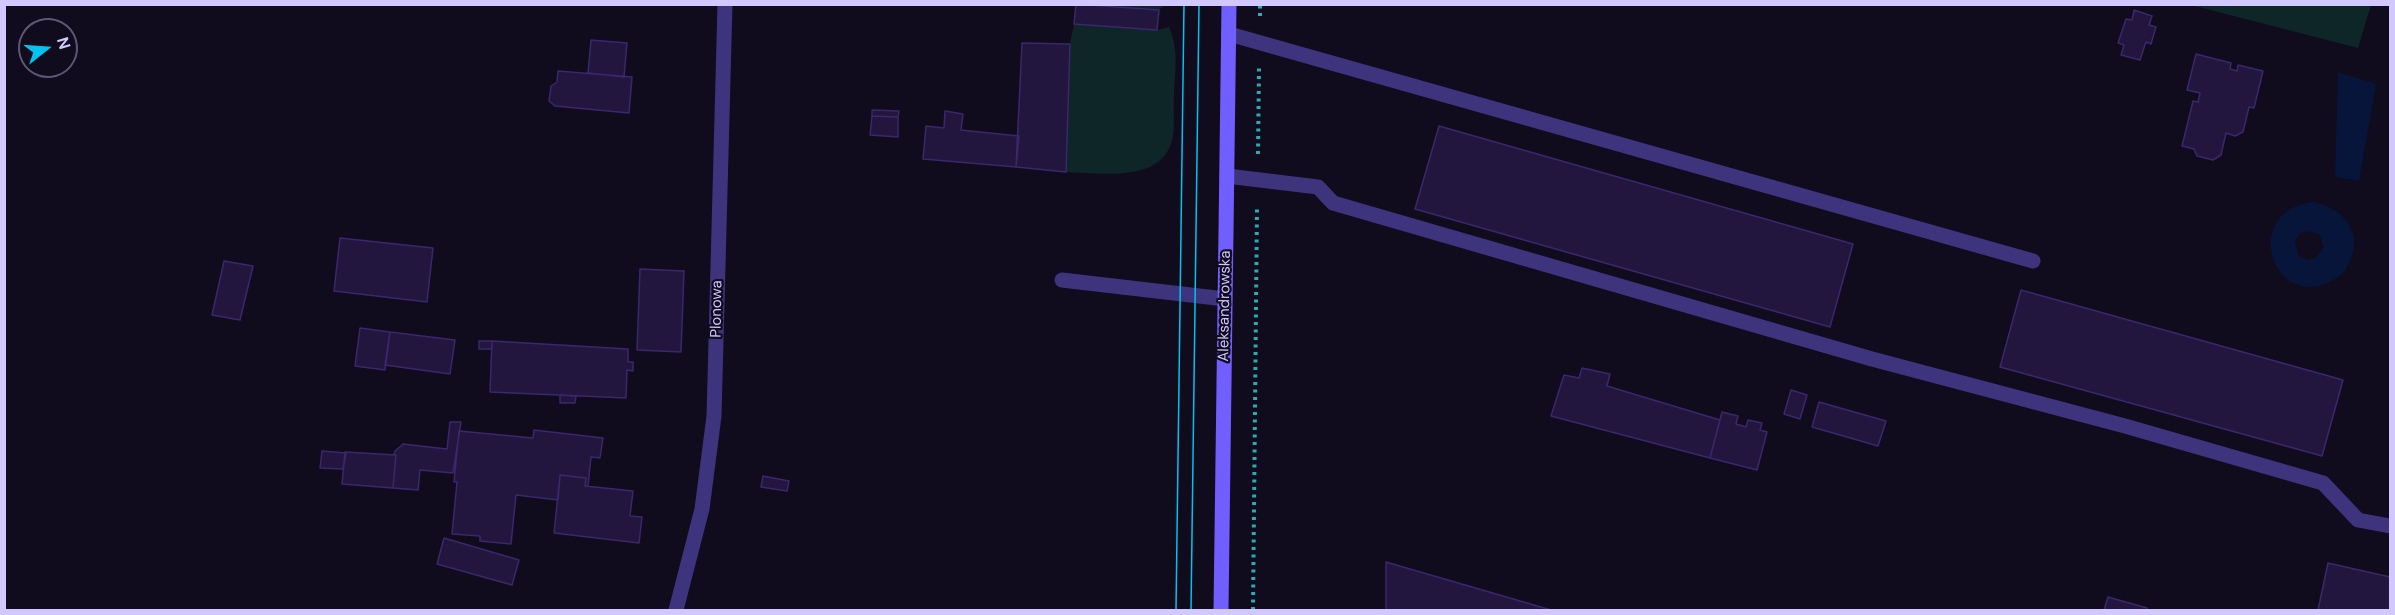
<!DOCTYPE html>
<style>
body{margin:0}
#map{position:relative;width:2395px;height:615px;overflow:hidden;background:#100b1d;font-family:"DM Sans",sans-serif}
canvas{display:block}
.frame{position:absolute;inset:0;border:6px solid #d3c7ff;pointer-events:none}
.north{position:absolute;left:18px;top:18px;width:60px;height:60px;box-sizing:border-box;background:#100b1d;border:2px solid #5e5677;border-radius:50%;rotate:73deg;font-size:16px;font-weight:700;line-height:24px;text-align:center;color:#d3c7ff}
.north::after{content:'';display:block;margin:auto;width:21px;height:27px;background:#00c3f2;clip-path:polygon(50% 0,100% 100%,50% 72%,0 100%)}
</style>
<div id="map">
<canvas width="2395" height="615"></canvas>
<div class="frame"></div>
<div class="north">N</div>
</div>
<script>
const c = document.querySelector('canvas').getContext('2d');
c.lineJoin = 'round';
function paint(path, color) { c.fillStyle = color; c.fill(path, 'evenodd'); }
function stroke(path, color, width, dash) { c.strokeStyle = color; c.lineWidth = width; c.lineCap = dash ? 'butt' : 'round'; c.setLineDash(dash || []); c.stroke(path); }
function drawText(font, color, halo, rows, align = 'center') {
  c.font = font + ' "DM Sans",sans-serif'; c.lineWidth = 4.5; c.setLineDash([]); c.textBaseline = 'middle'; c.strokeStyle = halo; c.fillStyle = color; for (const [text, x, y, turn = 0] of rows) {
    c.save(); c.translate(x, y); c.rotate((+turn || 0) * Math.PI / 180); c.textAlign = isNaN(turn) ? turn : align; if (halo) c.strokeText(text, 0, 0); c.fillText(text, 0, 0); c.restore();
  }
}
paint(new Path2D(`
 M 1097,5 L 1165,4 L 1165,5 L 1159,10 Z
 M 2191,5 L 2371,5 L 2358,48 Z
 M 1074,24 L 1157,30 L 1169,27 C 1179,49 1175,70 1174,94 C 1173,108 1175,123 1173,136 C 1165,184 1101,173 1066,172 L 1070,44 Z`), '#0e2627');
paint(new Path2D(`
 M 2338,72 L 2376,84 L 2359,181 L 2335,177 Z
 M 2313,202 C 2347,208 2367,239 2345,270 C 2340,277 2331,282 2322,285 C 2269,301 2244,210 2313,202 ZM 2309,231 L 2319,234 L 2324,247 L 2316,258 L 2307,260 L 2298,255 L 2295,241 L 2300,233 Z`), '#07153a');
const building = new Path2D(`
 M 1076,4 L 1159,10 L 1157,30 L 1074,24 Z
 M 2134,10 L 2152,16 L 2149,25 L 2156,27 L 2151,44 L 2146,42 L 2140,60 L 2121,55 L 2124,45 L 2118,43 L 2126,19 L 2132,20 Z
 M 591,40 L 627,43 L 624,77 L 588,73 Z
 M 1022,43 L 1070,44 L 1066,172 L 1016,167 Z
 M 2196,54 L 2231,63 L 2230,69 L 2237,71 L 2238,65 L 2263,71 L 2254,108 L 2249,107 L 2243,132 L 2235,136 L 2226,133 L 2221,155 L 2213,160 L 2197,156 L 2194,149 L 2182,146 L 2193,101 L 2198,102 L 2200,93 L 2187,90 Z
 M 558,71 L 632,77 L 629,113 L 555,106 L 549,101 L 551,86 L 557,82 Z
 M 872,110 L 899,111 L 898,117 L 872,116 Z
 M 945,111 L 963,114 L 961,130 L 1019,136 L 1016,167 L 923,159 L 926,126 L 944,128 Z
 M 872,116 L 898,117 L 898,137 L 870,135 Z
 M 1439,126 L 1853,244 L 1830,327 L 1415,209 Z
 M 340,238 L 433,248 L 427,302 L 334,291 Z
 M 224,261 L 253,266 L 240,320 L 212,315 Z
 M 640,269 L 684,271 L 681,352 L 637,350 Z
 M 2021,290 L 2343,380 L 2322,456 L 2000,367 Z
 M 360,328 L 390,332 L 385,370 L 355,366 Z
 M 390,332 L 455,340 L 450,374 L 385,365 Z
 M 479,341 L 492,341 L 492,349 L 479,349 Z
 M 492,341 L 628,349 L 628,362 L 633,362 L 633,371 L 627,370 L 626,398 L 490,392 Z
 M 1582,368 L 1610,374 L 1607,386 L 1720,420 L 1710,458 L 1551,416 L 1564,375 L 1579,378 Z
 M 1791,390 L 1807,395 L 1800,419 L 1784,414 Z
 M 560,395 L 576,396 L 575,403 L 560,403 Z
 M 1819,402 L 1886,421 L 1878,446 L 1812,427 Z
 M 1722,412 L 1738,416 L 1736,424 L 1746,427 L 1748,420 L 1762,423 L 1760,430 L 1767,432 L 1757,470 L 1710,458 Z
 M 450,422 L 461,422 L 453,473 L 420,470 L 418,490 L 393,488 L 396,455 L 394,455 L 395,451 L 403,444 L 447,449 Z
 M 534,430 L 603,438 L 600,458 L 591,457 L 588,486 L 585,486 L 586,478 L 560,475 L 558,500 L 516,495 L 511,544 L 480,541 L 480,536 L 452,534 L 457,482 L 454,482 L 459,431 L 533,438 Z
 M 322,451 L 346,453 L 343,469 L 320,468 Z
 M 345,452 L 396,455 L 393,488 L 342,484 Z
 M 560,475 L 586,478 L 585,486 L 633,491 L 630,516 L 642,517 L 639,543 L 554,533 Z
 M 763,476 L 789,481 L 787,491 L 761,487 Z
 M 444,538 L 519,560 L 512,585 L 437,564 Z
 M 1386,562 L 1551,610 L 1386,610 Z
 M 2328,563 L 2390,577 L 2390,610 L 2318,610 Z
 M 2108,597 L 2147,608 L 2147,610 L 2104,610 Z`);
paint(building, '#22163f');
stroke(building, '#3b276c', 1.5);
stroke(new Path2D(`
 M 1260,16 L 1260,4
 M 1258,154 L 1259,68
 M 1253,610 L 1257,206`), '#28adb2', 4, [3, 4.5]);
stroke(new Path2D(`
 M 1229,34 L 2033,261
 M 1227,176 L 1318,187 L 1333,203 L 1872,359 L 2125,426 L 2323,483 L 2358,520 L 2390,526
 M 1062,280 L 1225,299`), '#3e347e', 15);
stroke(new Path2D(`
 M 676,610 L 702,509 L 714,416 L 725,4`), '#3e347e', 15);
stroke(new Path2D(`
 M 1221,610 L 1229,4`), '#715eff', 15);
stroke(new Path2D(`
 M 1176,610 L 1184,4
 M 1191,610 L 1199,4`), '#00c3f2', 1.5);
drawText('15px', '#d3c7ff', '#100b1d', [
 ["Aleksandrowska",1225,306,-89],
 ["Plonowa",717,309,-89]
]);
</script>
